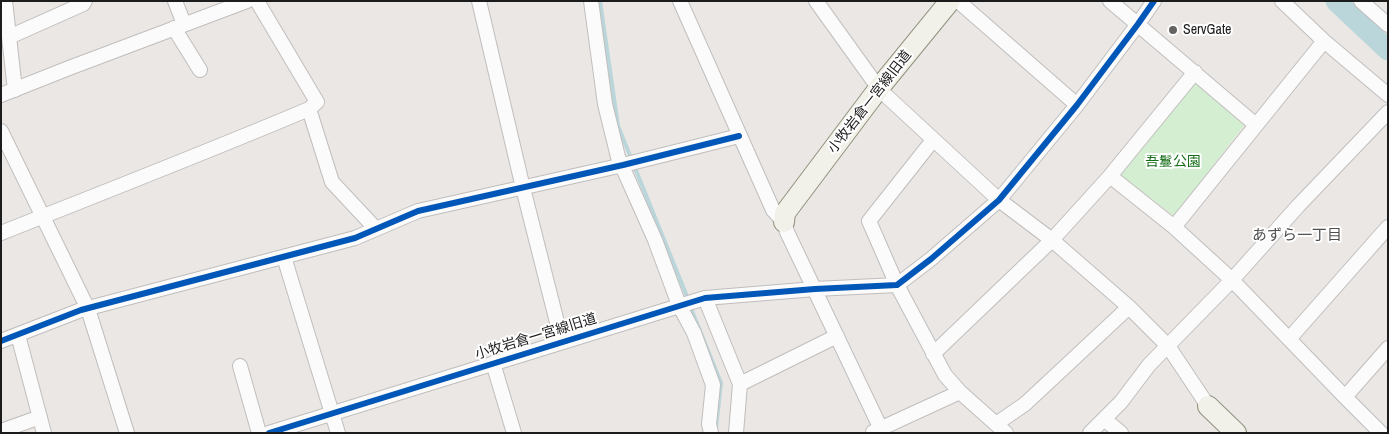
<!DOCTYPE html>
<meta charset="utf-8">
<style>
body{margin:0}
#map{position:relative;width:1389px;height:434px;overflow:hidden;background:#eae7e4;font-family:"Archivo Narrow",sans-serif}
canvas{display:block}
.frame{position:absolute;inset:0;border:2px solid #1c1c1c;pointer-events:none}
</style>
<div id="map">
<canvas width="1389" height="434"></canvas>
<div class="frame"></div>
</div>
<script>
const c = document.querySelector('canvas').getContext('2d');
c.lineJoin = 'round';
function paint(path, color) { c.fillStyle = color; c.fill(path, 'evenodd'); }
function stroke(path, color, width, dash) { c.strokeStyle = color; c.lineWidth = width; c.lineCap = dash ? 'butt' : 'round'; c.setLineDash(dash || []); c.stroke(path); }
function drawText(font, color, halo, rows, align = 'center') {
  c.font = font + ' "Archivo Narrow","Noto Sans JP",sans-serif'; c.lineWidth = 4; c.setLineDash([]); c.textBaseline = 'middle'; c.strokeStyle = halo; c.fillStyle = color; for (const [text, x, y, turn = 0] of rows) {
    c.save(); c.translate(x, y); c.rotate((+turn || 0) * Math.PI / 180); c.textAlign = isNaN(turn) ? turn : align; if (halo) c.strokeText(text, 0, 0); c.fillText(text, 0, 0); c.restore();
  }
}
paint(new Path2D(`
 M 1196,80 L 1246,123 L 1174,216 L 1119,174 Z`), '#d4eed2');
stroke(new Path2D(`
 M 600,1 L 618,126 L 688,299
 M 690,306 L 721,383 L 716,428`), '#bad6da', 4);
stroke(new Path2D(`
 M 1336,1 L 1388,50`), '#bad6da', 21);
const street = new Path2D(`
 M 5,1 L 15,90
 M 175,1 L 184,24
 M 479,1 L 523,188 L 562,342
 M 591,1 L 605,104 L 618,157 L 655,240 L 679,305 L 694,333 L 713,385 L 709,424 L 711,433
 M 680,1 L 773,210 L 784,222 L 787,232 L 881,429
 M 816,1 L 880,90 L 999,200 L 1052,240 L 1129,307 L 1168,346 L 1208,406
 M 958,1 L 1077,105
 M 1110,1 L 1256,125
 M 1282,1 L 1324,41 L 1388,95
 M 1361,1 L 1388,25
 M 174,28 L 200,70
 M 9,37 L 83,4 L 85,1
 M 1,95 L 69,68 L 247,1
 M 309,109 L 332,182 L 376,229
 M 1,131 L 88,309 L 127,433
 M 933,140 L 869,221 L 897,285 L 945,375 L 960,392 L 1006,433
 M 1110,176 L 1174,227 L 1232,280 L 1345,397 L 1381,433
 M 1174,227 L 1324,41
 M 1,233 C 104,192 207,152 309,109 L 317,102 L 257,1
 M 284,257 L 338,433
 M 705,298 L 740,384 L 736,433
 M 18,335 L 44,433
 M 1289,339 L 1388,227
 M 1,341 L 81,310 L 355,238 L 418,211 L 623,165 L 739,136
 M 933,354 L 1052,240 L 1110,176 L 1195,72
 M 493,363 L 514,433
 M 240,366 L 259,433
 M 740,384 L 837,336
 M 1345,397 L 1388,348
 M 1104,419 L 1121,433
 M 996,424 L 1025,404 L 1129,307
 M 1,431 L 40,417
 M 873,432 L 960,392
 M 269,433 L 705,298 L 815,289 L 897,285 L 931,259 L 999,200 L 1077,105 L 1138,24 L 1154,1
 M 1090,433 L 1121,402 L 1149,365 L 1232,280 L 1298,206 L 1388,112`);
const secondary = new Path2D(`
 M 784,222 L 785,213 L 879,88 L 950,1
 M 1208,406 L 1236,433`);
stroke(street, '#c0bebd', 16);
stroke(secondary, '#91917e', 22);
stroke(street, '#fcfbfb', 14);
stroke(secondary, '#f2f1e9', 20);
stroke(new Path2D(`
 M 1,341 L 81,310 L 355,238 L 418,211 L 623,165 L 739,136
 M 269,433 L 705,298 L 815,289 L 897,285 L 931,259 L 999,200 L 1077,105 L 1138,24 L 1154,1`), '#0057b8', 6);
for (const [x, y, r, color] of [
 [1173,30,5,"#646362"]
]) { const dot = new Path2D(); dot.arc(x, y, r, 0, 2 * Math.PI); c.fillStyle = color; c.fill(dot); stroke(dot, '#fff', 2); }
drawText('14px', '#1c1c1c', '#fff', [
 ["ServGate",1183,30]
], 'left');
drawText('14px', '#1c1c1c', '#fff', [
 ["小牧岩倉一宮線旧道",870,102,-52],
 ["小牧岩倉一宮線旧道",536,337,-17]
]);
drawText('14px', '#166e18', '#fff', [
 ["吾鬘公園",1173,162]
]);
drawText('15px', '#4f4f4f', '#fff', [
 ["あずら一丁目",1297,236]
]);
</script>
